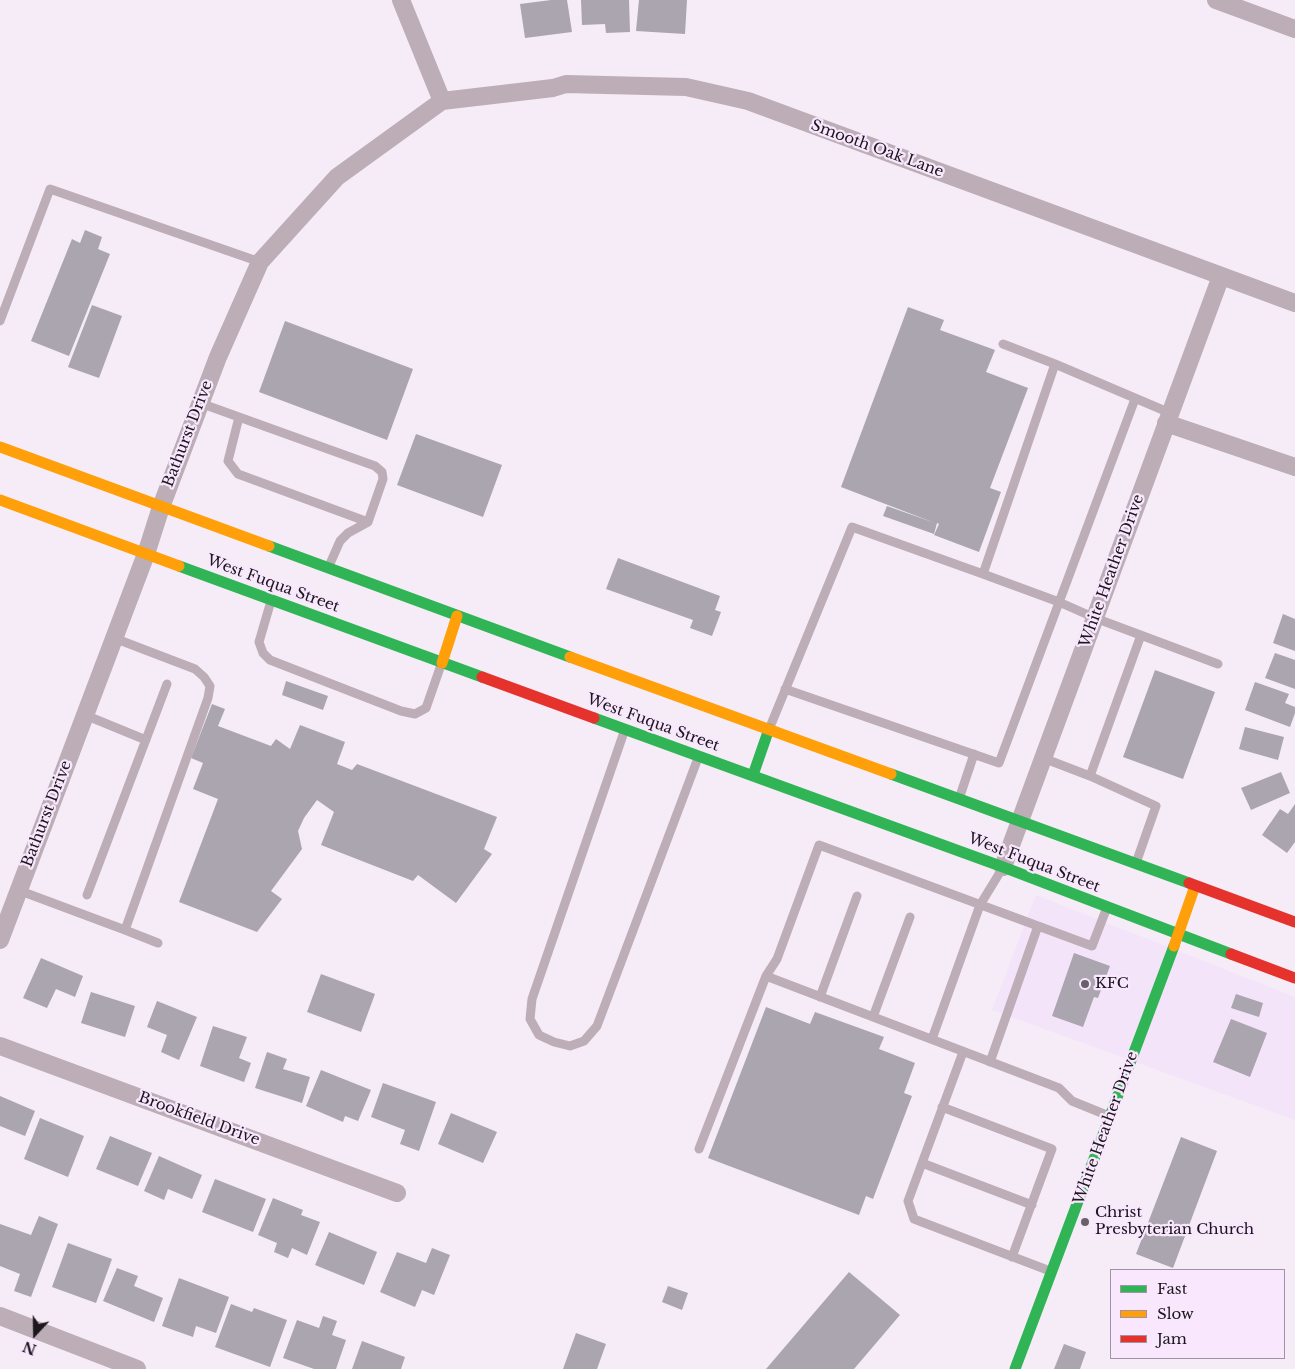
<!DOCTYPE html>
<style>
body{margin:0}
#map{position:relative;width:1295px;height:1369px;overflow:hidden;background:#f5ecf8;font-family:"Libre Baskerville",serif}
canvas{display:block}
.legend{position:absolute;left:1110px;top:1269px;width:175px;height:90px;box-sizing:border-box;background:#f8e7fd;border:1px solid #a093a3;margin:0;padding:6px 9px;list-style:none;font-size:15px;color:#1c161d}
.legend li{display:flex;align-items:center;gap:10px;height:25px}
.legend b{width:25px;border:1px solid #a093a3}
.north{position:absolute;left:10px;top:1309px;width:50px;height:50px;-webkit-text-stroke:4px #f8e7fd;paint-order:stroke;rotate:201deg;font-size:14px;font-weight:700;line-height:20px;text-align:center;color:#1c161d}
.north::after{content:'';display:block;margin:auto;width:18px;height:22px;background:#1c161d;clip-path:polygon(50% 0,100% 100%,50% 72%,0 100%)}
</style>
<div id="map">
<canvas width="1295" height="1369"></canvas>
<ul class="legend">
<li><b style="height:6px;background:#30b455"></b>Fast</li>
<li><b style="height:6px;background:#ff9f0a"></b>Slow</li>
<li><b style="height:6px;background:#e5322d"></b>Jam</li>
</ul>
<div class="north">N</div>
</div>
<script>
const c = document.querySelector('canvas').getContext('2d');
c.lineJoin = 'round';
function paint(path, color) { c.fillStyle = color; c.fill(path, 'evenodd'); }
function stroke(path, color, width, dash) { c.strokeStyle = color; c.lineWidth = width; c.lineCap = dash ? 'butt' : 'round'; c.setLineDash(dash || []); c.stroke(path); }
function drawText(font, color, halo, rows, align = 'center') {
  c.font = font + ' "Libre Baskerville",serif'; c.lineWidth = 4.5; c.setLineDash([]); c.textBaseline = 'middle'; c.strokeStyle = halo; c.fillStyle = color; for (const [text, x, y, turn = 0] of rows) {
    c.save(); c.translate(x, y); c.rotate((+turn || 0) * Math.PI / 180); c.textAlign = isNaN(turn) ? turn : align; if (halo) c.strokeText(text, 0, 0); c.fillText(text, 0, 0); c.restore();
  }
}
paint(new Path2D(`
 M 1036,895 L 1295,997 L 1295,1120 L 992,1010 Z`), '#f4e4f9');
paint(new Path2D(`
 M 551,0 L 567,0 L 572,32 L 525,38 L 520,4 Z
 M 581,0 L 629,0 L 630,32 L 606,33 L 605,24 L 582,25 Z
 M 639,0 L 687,0 L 685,34 L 636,31 Z
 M 85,230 L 102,237 L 98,249 L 110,254 L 69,356 L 31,341 L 72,239 L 80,243 Z
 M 92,305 L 122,316 L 99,378 L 68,367 Z
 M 908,307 L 944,320 L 940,330 L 995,350 L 986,372 L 1028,388 L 990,488 L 1001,492 L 979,552 L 934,535 L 939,524 L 937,523 L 934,534 L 883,516 L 887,506 L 935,523 L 841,487 Z
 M 285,321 L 413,369 L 387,440 L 259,392 Z
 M 416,434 L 502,465 L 483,517 L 397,485 Z
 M 618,558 L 720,596 L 715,610 L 721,612 L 712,636 L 690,628 L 693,620 L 606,589 Z
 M 1283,614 L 1295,619 L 1295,651 L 1273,643 Z
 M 1275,653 L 1295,660 L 1295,689 L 1265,678 Z
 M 1155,670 L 1215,692 L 1183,779 L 1123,757 Z
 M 286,681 L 328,696 L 323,710 L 282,695 Z
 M 1255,682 L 1289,694 L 1285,703 L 1295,707 L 1295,713 L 1290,727 L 1245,710 Z
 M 212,704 L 225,709 L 218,726 L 271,746 L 276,739 L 290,749 L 300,725 L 345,742 L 337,764 L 352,770 L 357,764 L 497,817 L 484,849 L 492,854 L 456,903 L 418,875 L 413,881 L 321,845 L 334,812 L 317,800 L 304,818 L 298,831 L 302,849 L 271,891 L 282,899 L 257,932 L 179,902 L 218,799 L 193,789 L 203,763 L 191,758 Z
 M 1245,727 L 1284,737 L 1278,760 L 1239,749 Z
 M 1281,772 L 1290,793 L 1251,810 L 1241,788 Z
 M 1295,804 L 1295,842 L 1287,853 L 1262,835 L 1280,809 L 1288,814 Z
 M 1074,953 L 1110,966 L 1098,998 L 1094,997 L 1083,1027 L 1052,1016 Z
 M 41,958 L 83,976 L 75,997 L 56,989 L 47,1008 L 23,998 Z
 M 321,974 L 375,994 L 361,1032 L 307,1012 Z
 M 91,992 L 135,1006 L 125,1037 L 81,1023 Z
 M 1236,994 L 1263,1003 L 1259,1017 L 1231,1008 Z
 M 157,1001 L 197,1017 L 179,1060 L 161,1052 L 167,1035 L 147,1027 Z
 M 766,1007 L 810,1024 L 815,1012 L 884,1037 L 879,1049 L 915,1063 L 904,1093 L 912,1096 L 873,1199 L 866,1196 L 859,1215 L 708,1158 Z
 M 1231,1019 L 1267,1033 L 1250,1077 L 1213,1062 Z
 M 213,1026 L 247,1037 L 239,1058 L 251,1063 L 244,1082 L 200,1066 Z
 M 267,1052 L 287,1059 L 283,1069 L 310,1077 L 302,1103 L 255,1088 Z
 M 321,1070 L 371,1090 L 358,1121 L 345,1116 L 343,1122 L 306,1106 Z
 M 383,1083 L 436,1102 L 419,1151 L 400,1144 L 405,1130 L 371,1117 Z
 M 0,1096 L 35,1111 L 25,1136 L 0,1126 Z
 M 451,1113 L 497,1132 L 483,1163 L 438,1144 Z
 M 40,1118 L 84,1136 L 68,1177 L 24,1159 Z
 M 110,1136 L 152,1153 L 138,1186 L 96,1169 Z
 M 1181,1137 L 1217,1151 L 1173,1268 L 1136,1254 Z
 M 159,1156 L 202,1175 L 192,1199 L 168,1189 L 164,1200 L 144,1191 Z
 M 215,1179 L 266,1199 L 253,1232 L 202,1212 Z
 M 273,1198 L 303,1210 L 301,1215 L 320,1222 L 307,1255 L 292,1248 L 288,1258 L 274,1252 L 277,1243 L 258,1235 Z
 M 39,1216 L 58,1224 L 31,1297 L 14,1291 L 20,1274 L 0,1266 L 0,1224 L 31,1235 Z
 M 329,1232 L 377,1252 L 364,1285 L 315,1265 Z
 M 68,1243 L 112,1259 L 96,1303 L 52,1287 Z
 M 432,1248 L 450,1255 L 434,1295 L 422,1290 L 415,1307 L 380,1292 L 397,1252 L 426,1263 Z
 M 117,1268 L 138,1276 L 134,1286 L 163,1298 L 154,1322 L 103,1301 Z
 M 849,1272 L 900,1315 L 854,1369 L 766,1369 Z
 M 179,1278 L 229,1297 L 216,1333 L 196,1326 L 193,1337 L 162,1326 Z
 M 668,1286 L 688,1293 L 682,1310 L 662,1302 Z
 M 231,1304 L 252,1312 L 254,1308 L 287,1320 L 270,1367 L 215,1347 Z
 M 323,1316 L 337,1321 L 332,1335 L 346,1340 L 336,1369 L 314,1369 L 283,1358 L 297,1320 L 319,1328 Z
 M 576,1333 L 606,1344 L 597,1369 L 563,1369 Z
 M 362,1341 L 405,1357 L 401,1369 L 352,1369 Z
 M 1064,1344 L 1086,1352 L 1080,1369 L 1054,1369 Z`), '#aaa5ae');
stroke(new Path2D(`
 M 0,321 L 50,189 L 260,262
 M 1003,344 L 1055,364 L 1170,413
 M 200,403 L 375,466 L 382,472 L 383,479 L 368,522 L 348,533 L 340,541 L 329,566
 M 239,417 L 228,461 L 238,474 L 368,522
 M 983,574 L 1059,602 L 1095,618 L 1218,664
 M 271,601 L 259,642 L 263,653 L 270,660 L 401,711 L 415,714 L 426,708 L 441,665
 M 114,638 L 195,669 L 204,677 L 210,686 L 208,698 L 125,930
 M 785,689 L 999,763 L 1135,399
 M 85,715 L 146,740
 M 770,727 L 852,527 L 983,574 L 1055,364
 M 624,732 L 532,999 L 530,1019 L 539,1035 L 554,1042 L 570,1046 L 584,1041 L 597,1026 L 698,758
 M 1043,758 L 1090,776 L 1156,806 L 1136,863
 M 1090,776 L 1141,635
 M 959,799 L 974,754
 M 18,890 L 125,930 L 158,943
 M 87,895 L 167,684
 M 1038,926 L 1092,946 L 1106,910
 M 766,976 L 1059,1088 L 1072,1101 L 1109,1116
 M 820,997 L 857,896
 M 873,1017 L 910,917
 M 932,1039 L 980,905 L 1002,869
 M 963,1052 L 908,1201 L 914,1219 L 1050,1271
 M 942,1107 L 1052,1149 L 1012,1257
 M 699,1149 L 766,976 L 777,959 L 819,845 L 1038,926 L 990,1062
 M 922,1163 L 1032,1205`), '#bdadb7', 9);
stroke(new Path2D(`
 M 401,0 L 442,101
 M 1216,0 L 1295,29
 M 1166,423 L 1295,467
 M 1003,867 L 1221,276
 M 0,940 L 146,554 L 161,507 L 218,357 L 260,262 L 337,177 L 442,101 L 553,88 L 566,84 L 686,87 L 748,101 L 1295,303
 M 0,1046 L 397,1193
 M 0,1316 L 137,1369`), '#bdadb7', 18);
stroke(new Path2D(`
 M 269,546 L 570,657
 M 179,566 L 482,677
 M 594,718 L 1003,867 L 1231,954
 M 891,774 L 1189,883
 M 753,775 L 769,729
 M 1015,1369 L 1174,946`), '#30b455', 11);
stroke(new Path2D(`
 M 0,447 L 269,546
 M 0,500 L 179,566
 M 570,657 L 891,774
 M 442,663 L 457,616
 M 1174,946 L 1195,886`), '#ff9f0a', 11);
stroke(new Path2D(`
 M 482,677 L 594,718
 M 1189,883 L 1295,922
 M 1231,954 L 1295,978`), '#e5322d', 11);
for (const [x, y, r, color] of [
 [1085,984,5,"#68616a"],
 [1085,1222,5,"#68616a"]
]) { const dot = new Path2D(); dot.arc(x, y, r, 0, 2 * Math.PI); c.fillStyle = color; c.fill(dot); stroke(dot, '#f8e7fd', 2); }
drawText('15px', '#1c161d', '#f8e7fd', [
 ["Smooth Oak Lane",877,149,20],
 ["Bathurst Drive",188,434,-69],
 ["White Heather Drive",1112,571,-70],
 ["West Fuqua Street",273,584,20],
 ["West Fuqua Street",653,723,20],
 ["Bathurst Drive",47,814,-69],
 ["West Fuqua Street",1034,863,21],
 ["Brookfield Drive",199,1119,20],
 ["White Heather Drive",1106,1128,-70]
]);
drawText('15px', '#1c161d', '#f8e7fd', [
 ["KFC",1095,984],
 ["Christ",1095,1213],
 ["Presbyterian Church",1095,1230]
], 'left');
</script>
